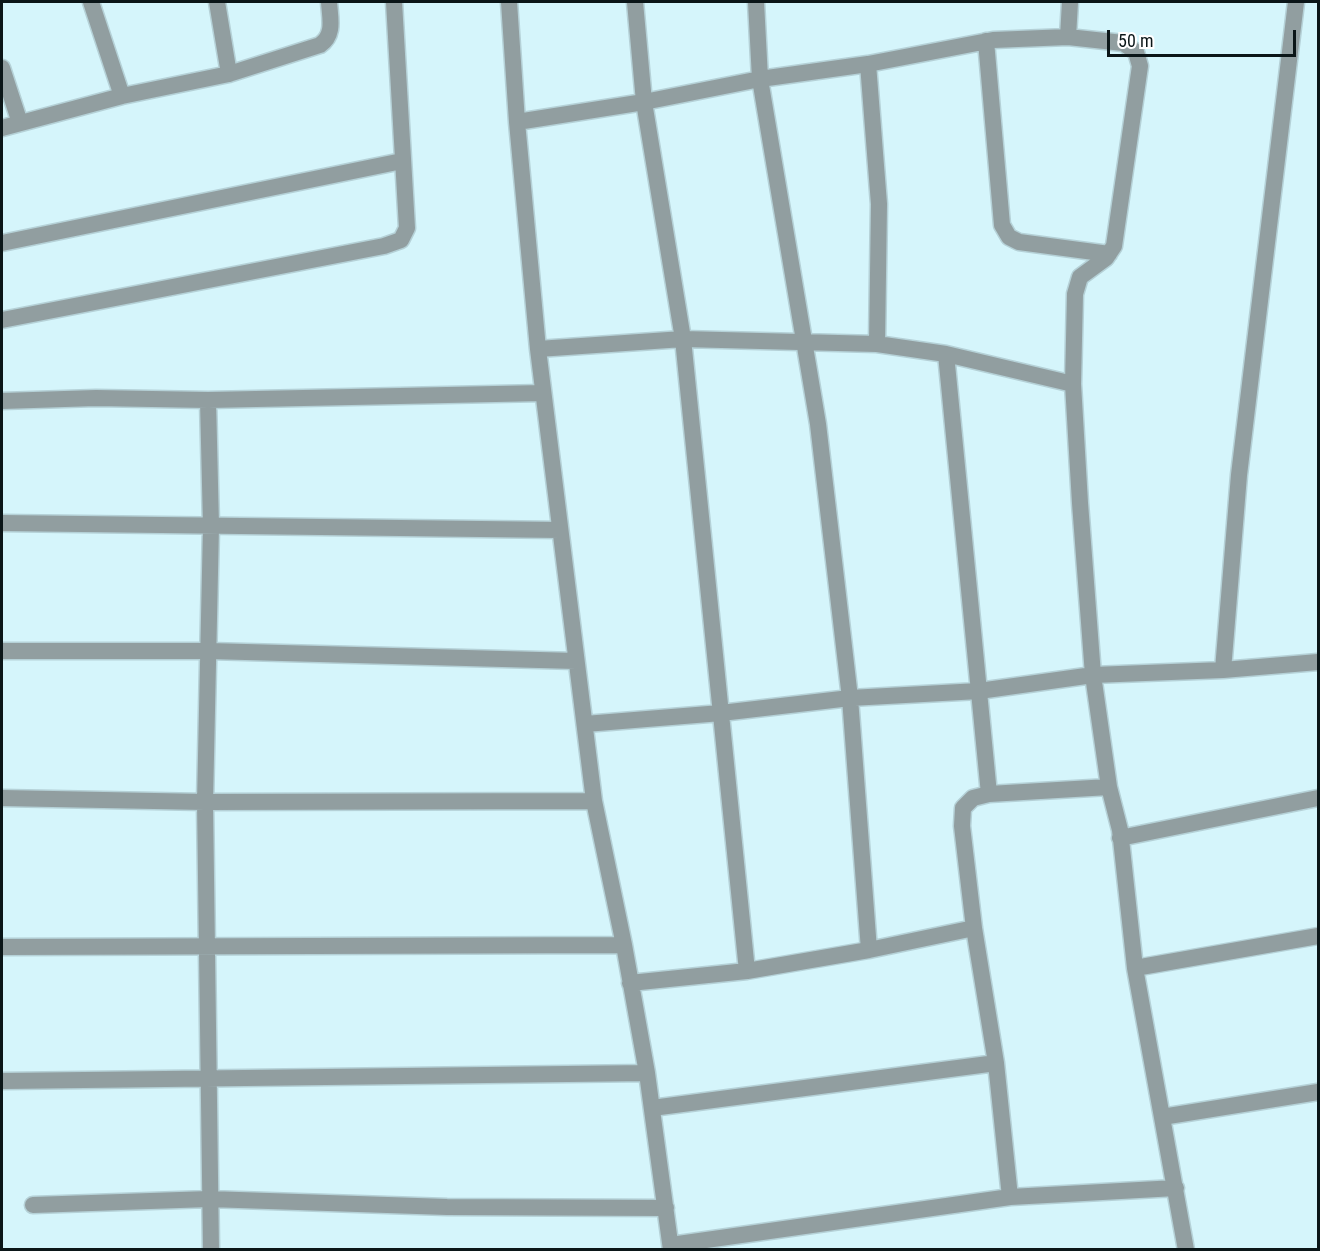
<!DOCTYPE html>
<style>
body{margin:0}
#map{position:relative;width:1320px;height:1251px;overflow:hidden;background:#d5f5fb;font-family:"Roboto Condensed",sans-serif}
canvas{display:block}
.frame{position:absolute;inset:0;border:3px solid #0b1618;pointer-events:none}
.scale{position:absolute;left:1107px;top:30px;width:189px;height:27px;box-sizing:border-box;border:3px solid #0b1618;border-top:0;padding-left:8px;font-size:18px;line-height:21px;white-space:nowrap;color:#0b1618;-webkit-text-stroke:4px #fff;paint-order:stroke}
</style>
<div id="map">
<canvas width="1320" height="1251"></canvas>
<div class="frame"></div>
<div class="scale">50 m</div>
</div>
<script>
const c = document.querySelector('canvas').getContext('2d');
c.lineJoin = 'round';
function stroke(path, color, width, dash) { c.strokeStyle = color; c.lineWidth = width; c.lineCap = dash ? 'butt' : 'round'; c.setLineDash(dash || []); c.stroke(path); }
const minor = new Path2D(`
 M 91,2 L 122,96
 M 217,2 L 229,74
 M 509,2 L 517,122 L 538,349 L 594,801 L 624,945 L 647,1073 L 671,1250
 M 635,2 L 644,102 L 683,339 L 747,971
 M 756,2 L 760,79 L 818,424 L 850,698 L 869,950
 M 1068,37 L 1070,2
 M 986,41 L 1002,225 L 1009,237 L 1019,242 L 1109,254
 M 868,64 L 879,204 L 877,344
 M 2,68 L 20,123
 M 517,122 L 644,102 L 760,79 L 868,64 L 993,40 L 1068,37 L 1123,43 L 1136,52 L 1140,66 L 1114,246 L 1106,258 L 1080,277 L 1075,294 L 1073,384 L 1080,503 L 1093,675 L 1109,787 L 1120,830 L 1135,968 L 1186,1250
 M 2,128 L 122,96 L 229,74 L 320,45 C 335,35 330,18 329,2
 M 2,243 L 402,161
 M 2,320 L 384,246 L 401,240 L 407,228 L 394,2
 M 538,349 L 683,339 L 877,344 L 946,354 L 1073,384
 M 946,354 L 989,794
 M 208,400 L 211,526 L 205,802 L 211,1250
 M 2,401 L 96,398 L 208,400 L 543,393
 M 2,523 L 560,530
 M 2,651 L 209,651 L 576,661
 M 1223,670 L 1239,475 L 1296,2
 M 585,724 L 721,713 L 850,698 L 979,691 L 1093,675 L 1223,670 L 1318,662
 M 2,798 L 205,802 L 594,801
 M 1120,838 L 1318,798
 M 2,947 L 624,945
 M 1135,968 L 1318,936
 M 630,983 L 747,971 L 869,950 L 974,928
 M 4,1081 L 647,1073
 M 652,1108 L 996,1063
 M 1162,1117 L 1318,1092
 M 1010,1197 L 996,1063 L 974,928 L 962,826 L 963,808 L 973,798 L 989,794 L 1109,787
 M 33,1205 L 209,1199 L 447,1207 L 666,1208
 M 671,1245 L 1010,1197 L 1176,1188`);
stroke(minor, '#b5d1d7', 19);
stroke(minor, '#919ea0', 16);
</script>
